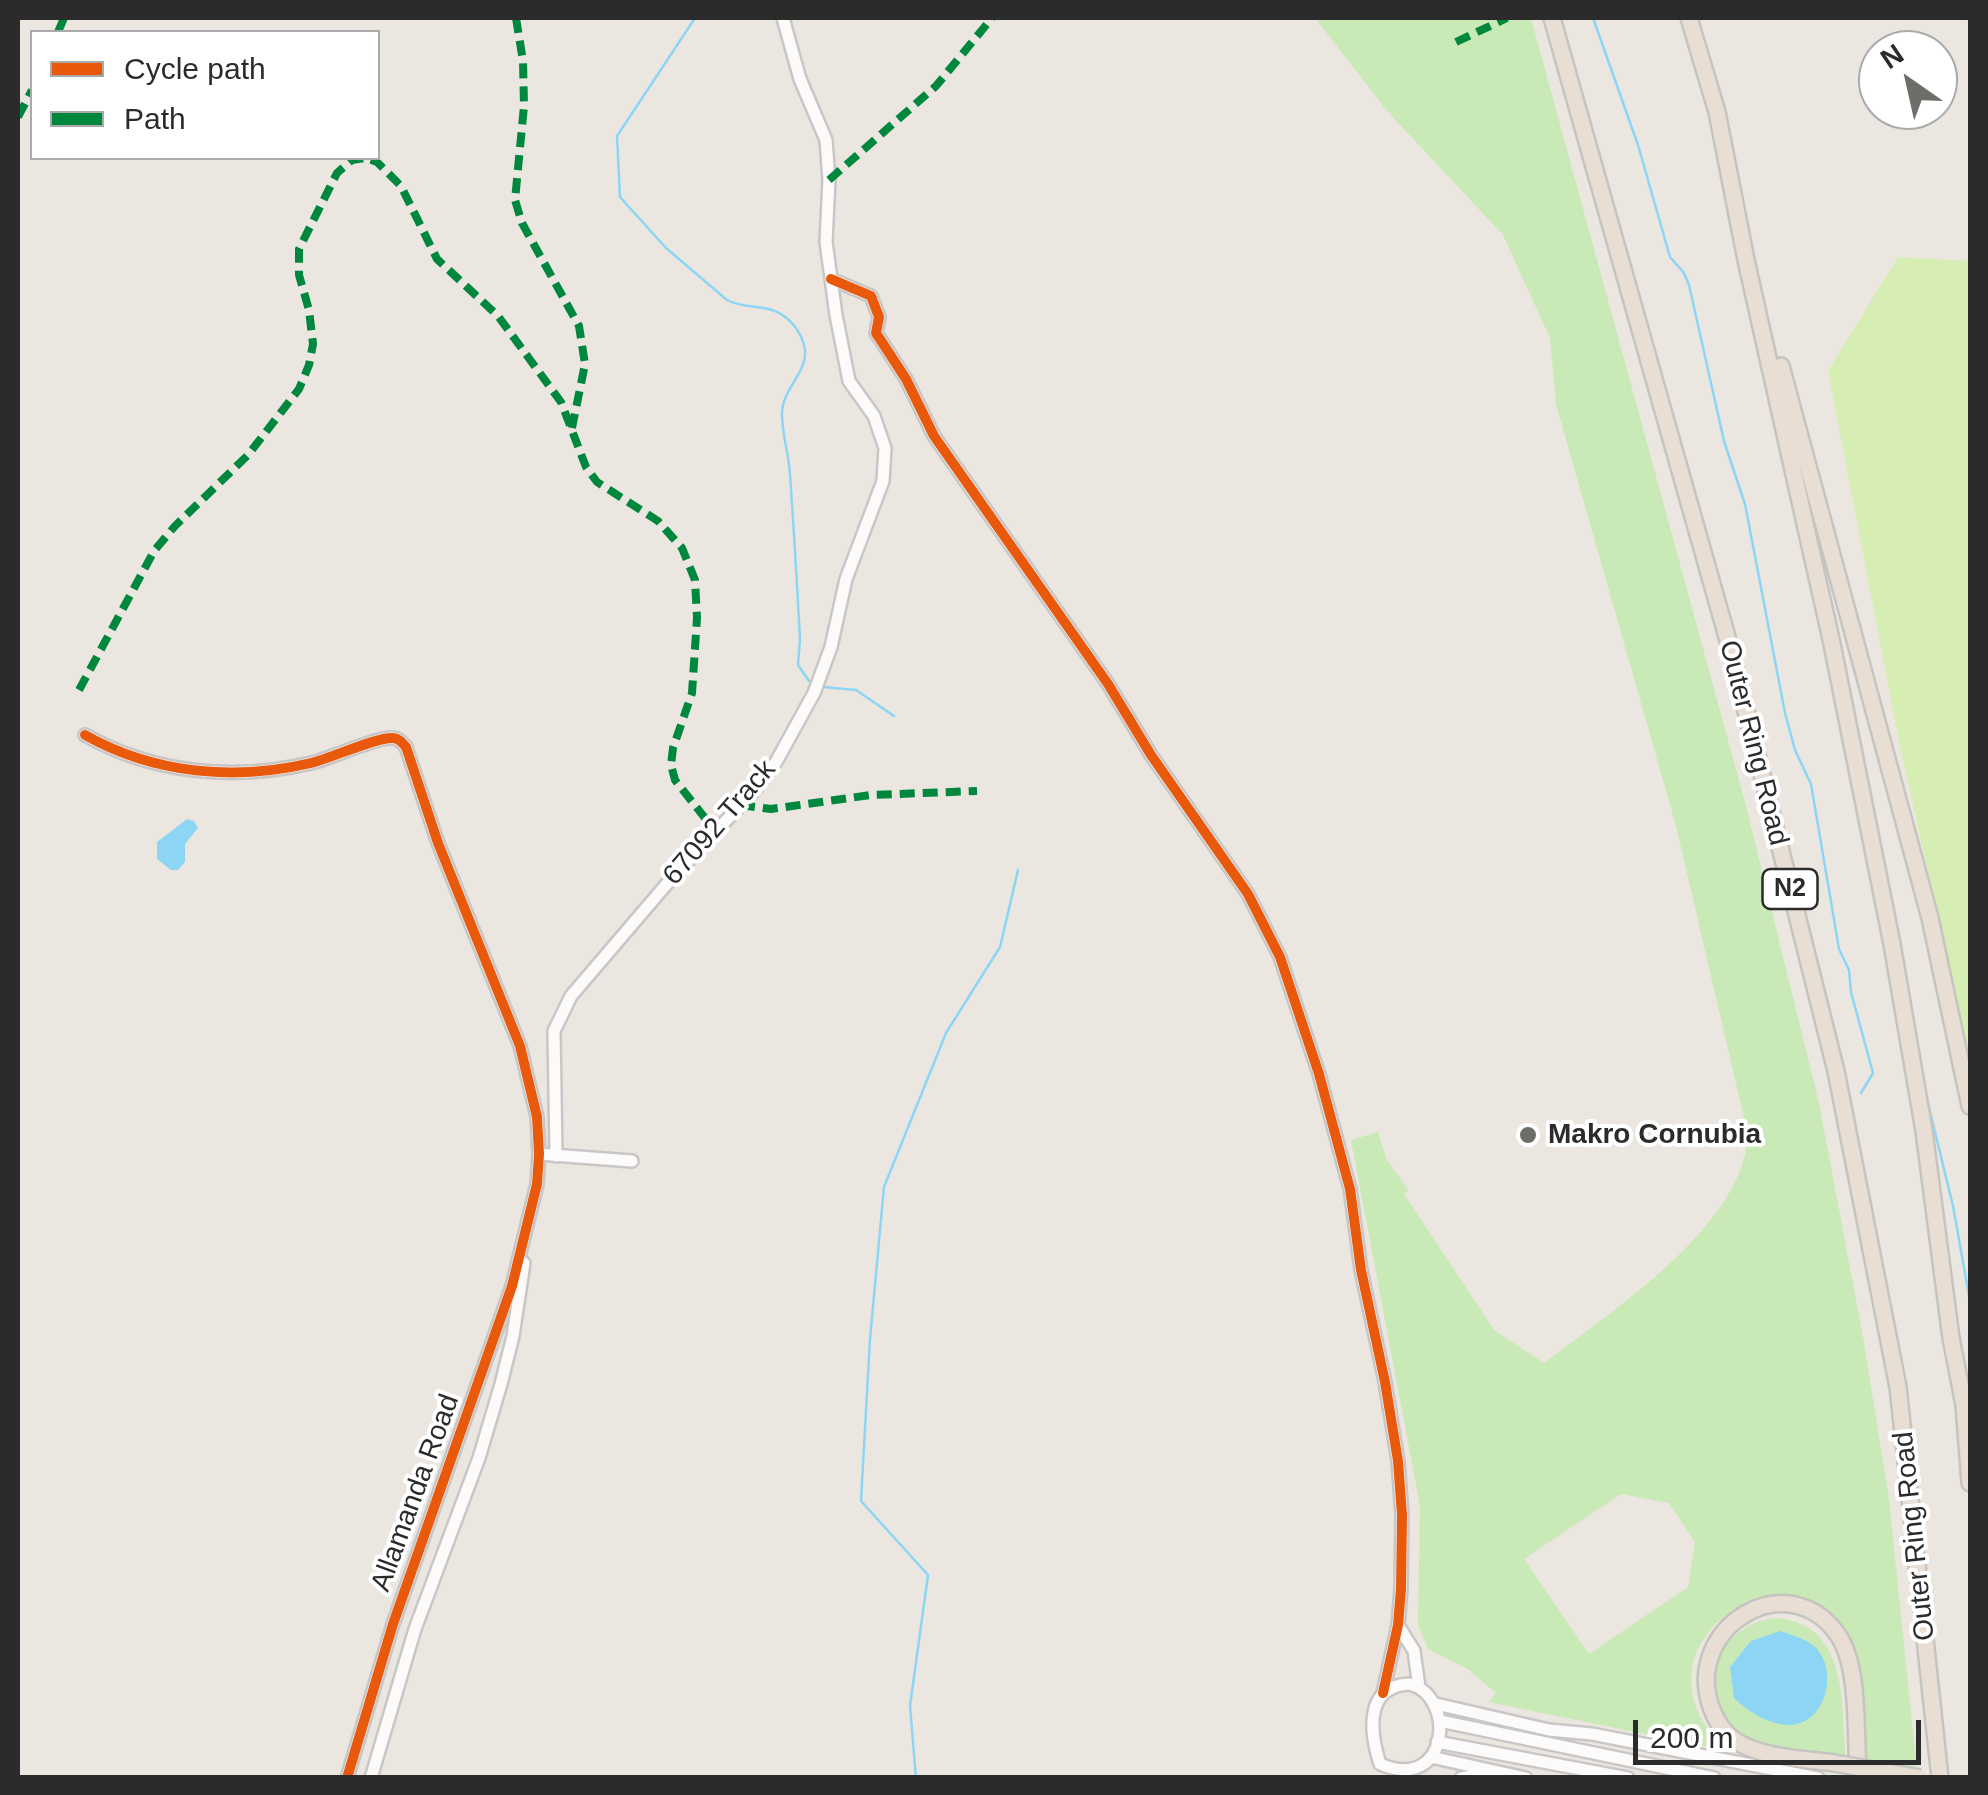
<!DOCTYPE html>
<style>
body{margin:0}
#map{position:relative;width:1988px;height:1795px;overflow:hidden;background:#ebe7e0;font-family:Arial,sans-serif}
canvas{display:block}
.frame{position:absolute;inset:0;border:20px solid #2b2b2b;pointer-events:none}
.legend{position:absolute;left:30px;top:30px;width:350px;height:130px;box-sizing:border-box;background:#fff;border:2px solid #aaa;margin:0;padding:12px 18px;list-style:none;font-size:30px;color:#2b2b2b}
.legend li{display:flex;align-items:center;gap:20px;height:50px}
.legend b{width:50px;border:2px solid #aaa}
.north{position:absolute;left:1858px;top:30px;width:100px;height:100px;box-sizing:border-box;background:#fff;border:2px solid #aaa;border-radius:50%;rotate:326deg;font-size:28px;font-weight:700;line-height:40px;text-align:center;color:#2b2b2b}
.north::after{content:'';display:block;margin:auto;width:35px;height:45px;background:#6e6d6a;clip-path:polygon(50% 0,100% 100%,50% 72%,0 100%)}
.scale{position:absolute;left:1633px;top:1720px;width:288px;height:45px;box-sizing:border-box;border:5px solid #2b2b2b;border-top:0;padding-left:12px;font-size:30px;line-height:35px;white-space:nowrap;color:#2b2b2b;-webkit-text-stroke:8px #fff;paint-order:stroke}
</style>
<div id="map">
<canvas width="1988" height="1795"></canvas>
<div class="frame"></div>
<ul class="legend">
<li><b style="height:12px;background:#e8590c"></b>Cycle path</li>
<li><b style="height:12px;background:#00873e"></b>Path</li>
</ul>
<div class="north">N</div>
<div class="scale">200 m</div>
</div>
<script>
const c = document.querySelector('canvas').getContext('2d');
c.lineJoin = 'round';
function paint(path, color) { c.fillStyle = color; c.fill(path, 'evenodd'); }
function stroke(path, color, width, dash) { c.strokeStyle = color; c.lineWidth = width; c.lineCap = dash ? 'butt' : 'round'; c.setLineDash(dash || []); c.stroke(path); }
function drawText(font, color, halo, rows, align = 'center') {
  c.font = font + ' Arial,sans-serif'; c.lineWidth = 8; c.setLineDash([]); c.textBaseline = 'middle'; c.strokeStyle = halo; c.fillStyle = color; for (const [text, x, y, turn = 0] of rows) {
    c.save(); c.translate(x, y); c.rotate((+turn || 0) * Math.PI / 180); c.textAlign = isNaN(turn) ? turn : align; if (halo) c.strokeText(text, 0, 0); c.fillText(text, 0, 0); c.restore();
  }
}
paint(new Path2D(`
 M 1315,18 L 1531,18 L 1746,806 L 1819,1103 L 1863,1337 L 1889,1499 L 1917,1771 L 1866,1763 L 1854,1647 C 1798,1529 1627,1639 1717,1741 L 1716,1749 L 1489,1702 L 1496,1693 L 1468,1669 L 1428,1649 L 1418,1625 L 1420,1506 L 1351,1140 L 1378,1132 L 1386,1158 L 1408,1190 L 1404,1194 L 1494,1330 L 1544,1363 C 1611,1311 1743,1227 1748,1135 L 1676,826 L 1556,404 L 1550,338 L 1503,235 L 1388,112 ZM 1621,1494 L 1669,1503 L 1695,1542 L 1688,1587 L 1589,1654 L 1524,1559 Z
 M 1778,1618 C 1850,1626 1841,1706 1846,1761 C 1817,1754 1765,1750 1741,1734 C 1686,1698 1717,1621 1778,1618 Z`), '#c9e9b6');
paint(new Path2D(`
 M 1898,257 L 1970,261 L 1970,1061 L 1900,747 L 1828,371 Z`), '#d6eeb3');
paint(new Path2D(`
 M 187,819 L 194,821 L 198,828 L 185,844 L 185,862 L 178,870 L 171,870 L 157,859 L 157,842 Z
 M 1780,1631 C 1794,1636 1812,1640 1820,1653 C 1837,1679 1823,1725 1789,1725 C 1767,1724 1749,1712 1734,1698 L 1730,1667 L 1751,1641 Z`), '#8cd5f4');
stroke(new Path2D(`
 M 695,18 L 617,136 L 620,197 L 666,248 L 727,300 C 749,312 775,299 796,328 C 823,367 782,381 782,414 C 782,435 789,454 790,475 C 794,530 797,584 800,639 L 798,665 L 809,681
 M 1593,18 L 1638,145 L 1670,257 L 1684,273 L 1689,285 L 1724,441 L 1745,504 L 1785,713 L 1795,750 L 1811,784 L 1839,949 L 1849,970 L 1851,992 L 1873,1073 L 1861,1093
 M 1967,18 L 1970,21
 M 823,687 L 856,690 L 894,716
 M 1924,1087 L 1953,1206 L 1970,1301
 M 916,1778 L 910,1706 L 928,1575 L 861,1501 L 870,1339 L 884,1187 L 946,1033 L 1000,947 L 1018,870`), '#8cd5f4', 2.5);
const minor = new Path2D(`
 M 831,279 L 871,296 L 879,317 L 876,333 L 906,379 L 934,436 L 1108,684 L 1151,755 L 1248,894 L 1280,957 L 1319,1074 L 1350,1189 L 1361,1270 L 1385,1382 L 1398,1461 L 1402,1515 L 1401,1589 L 1398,1625 L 1383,1693
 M 85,735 C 154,774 235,781 311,763 C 329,759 379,736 393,738 C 400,739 401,742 406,747 L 438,843 L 520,1046 L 537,1117 L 539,1154 L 537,1184 L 512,1286 L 393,1624 L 347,1778
 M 539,1154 L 632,1161
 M 556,1156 L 554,1031 L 571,996 L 671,879 L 753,792 L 776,762 L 814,693 L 831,647 L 846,579 L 883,481 L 885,448 L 874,416 L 849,381 L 836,315 L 826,242 L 829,180 L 826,140 L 800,79 L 783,18
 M 1398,1625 L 1414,1651 L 1419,1687
 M 1409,1684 C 1457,1695 1450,1794 1380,1764 C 1370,1733 1364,1686 1409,1684 Z
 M 1436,1704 L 1549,1730 L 1592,1734 L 1818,1778
 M 1440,1721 L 1714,1778
 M 1437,1742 L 1628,1778
 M 1431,1757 L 1526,1778
 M 371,1778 L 415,1629 L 479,1458 L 501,1384 L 513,1336 L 524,1263
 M 1461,1778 L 1493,1771`);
const highway = new Path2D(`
 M 1552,18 L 1731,651 L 1836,1071 L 1898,1387 L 1940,1778
 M 1689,18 L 1717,112 L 1746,260 L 1832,644 L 1892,944 L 1924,1131 L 1951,1338 L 1964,1405 L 1970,1483
 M 1781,366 L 1930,918 L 1970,1106
 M 1834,1763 C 1805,1759 1771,1758 1745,1746 C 1727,1738 1717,1724 1711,1707 C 1683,1627 1788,1563 1838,1635 C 1861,1669 1854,1737 1859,1778`);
stroke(minor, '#c8c6c6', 16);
stroke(highway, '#c5c4c1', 20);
stroke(minor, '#fcfbfa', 11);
stroke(highway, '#e9ded4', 15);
const highwayBridge = new Path2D(`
 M 1834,1763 L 1920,1778`);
stroke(highwayBridge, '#c5c4c1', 20, []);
stroke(highwayBridge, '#e9ded4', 15);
stroke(new Path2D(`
 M 516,18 L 523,61 L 524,106 L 515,200 L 522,223 L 579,326 L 585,364 L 572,428
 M 58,32 L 64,18
 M 1456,42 L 1507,18
 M 18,117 L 32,90
 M 829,180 L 936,86 L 992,18
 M 79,690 L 154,551 L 175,526 L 248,455 L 299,389 L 309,365 L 313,344 L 309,310 L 299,275 L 299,249 L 337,173 L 352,160 L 366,158 L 377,162 L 401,186 L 437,259 L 498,316 L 561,402 L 586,467 L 597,482 L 658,521 L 682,548 L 695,580 L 697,618 L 692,693 L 673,748 L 671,765 L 675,780 L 716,832
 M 740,805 L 771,809 L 871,795 L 977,791`), '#00873e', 8, [15, 8]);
stroke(new Path2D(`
 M 831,279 L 871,296 L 879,317 L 876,333 L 906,379 L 934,436 L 1108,684 L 1151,755 L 1248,894 L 1280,957 L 1319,1074 L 1350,1189 L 1361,1270 L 1385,1382 L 1398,1461 L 1402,1515 L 1401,1589 L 1398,1625 L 1383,1693
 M 85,735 C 154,774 235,781 311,763 C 329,759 379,736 393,738 C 400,739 401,742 406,747 L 438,843 L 520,1046 L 537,1117 L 539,1154 L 537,1184 L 512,1286 L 393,1624 L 347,1778`), '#e8590c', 10);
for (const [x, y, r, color] of [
 [1528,1135,10,"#6e6d6a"]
]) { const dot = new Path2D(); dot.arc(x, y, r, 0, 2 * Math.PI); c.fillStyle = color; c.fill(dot); stroke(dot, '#fff', 4); }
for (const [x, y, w] of [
 [1790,889,55]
]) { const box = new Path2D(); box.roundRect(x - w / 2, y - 20, w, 40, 8); c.fillStyle = '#fff'; c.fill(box); stroke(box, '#2b2b2b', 2.5); }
drawText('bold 25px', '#2b2b2b', null, [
 ["N2",1790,889]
]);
drawText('28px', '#2b2b2b', '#fff', [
 ["Outer Ring Road",1753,743,76],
 ["67092 Track",720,823,-49],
 ["Allamanda Road",416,1493,-70],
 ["Outer Ring Road",1915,1536,-96]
]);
drawText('bold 28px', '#2b2b2b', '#fff', [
 ["Makro Cornubia",1548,1135]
], 'left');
</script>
